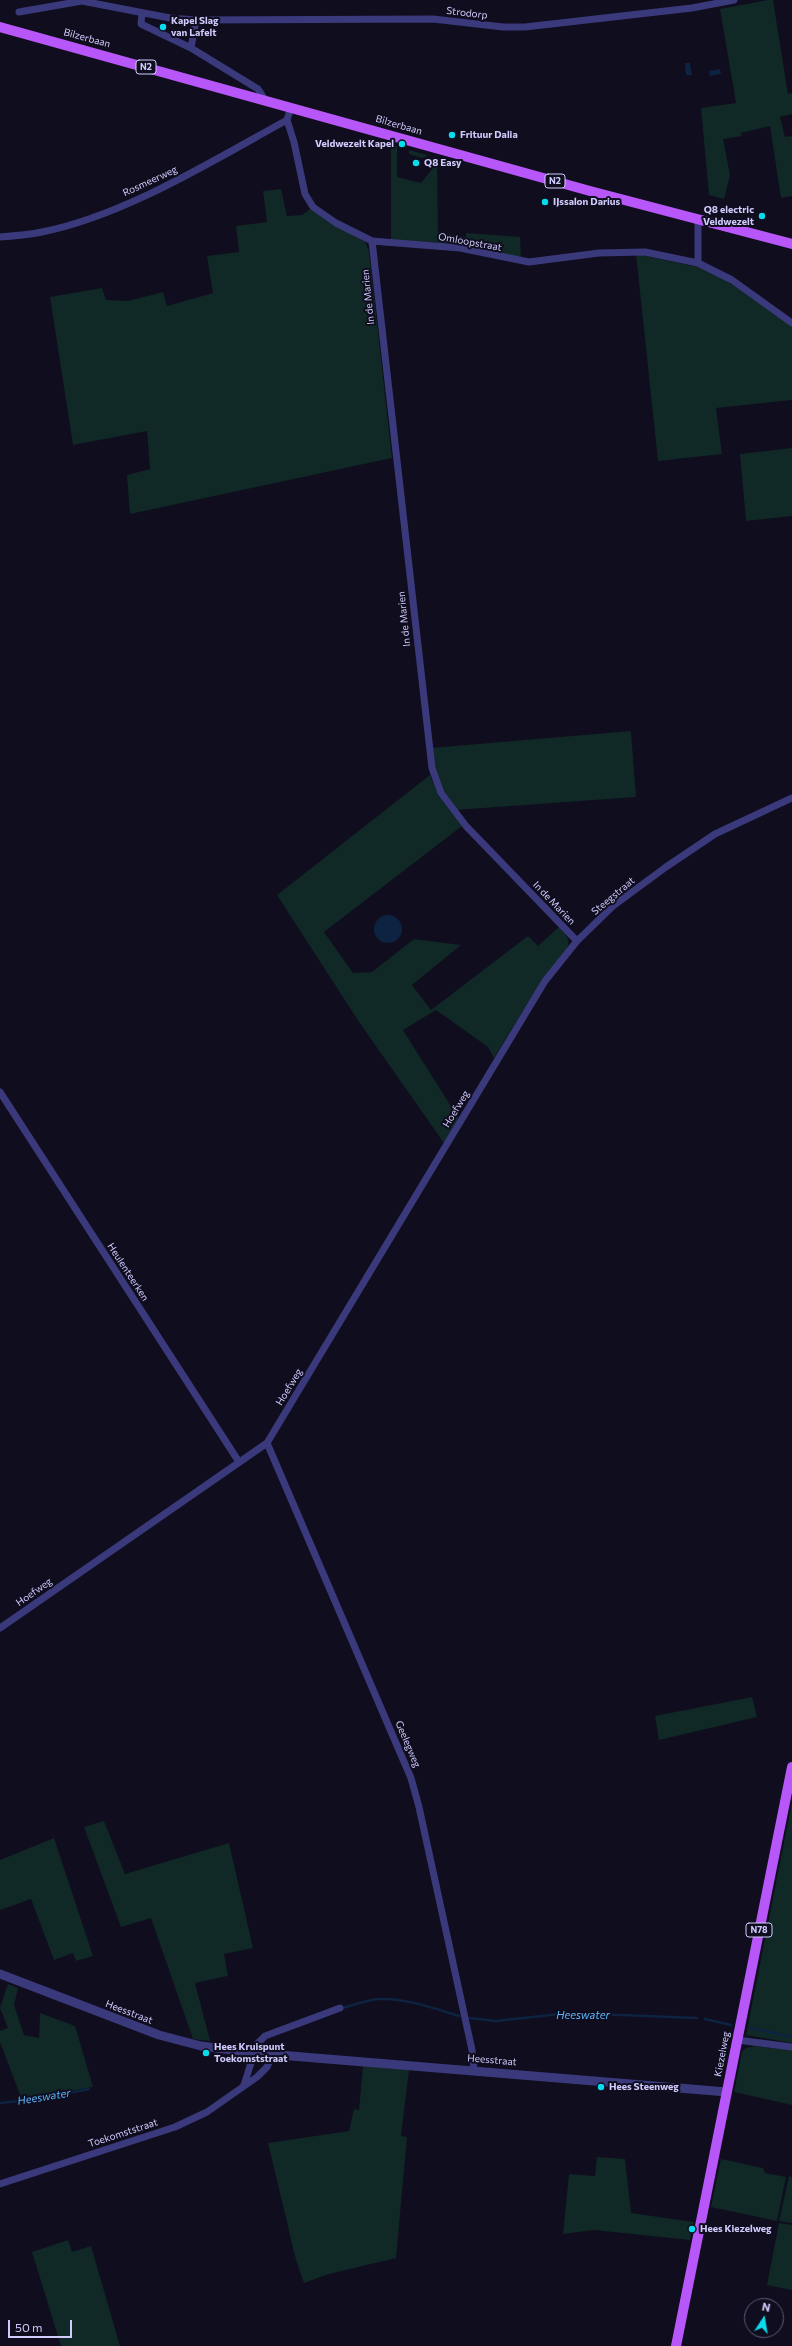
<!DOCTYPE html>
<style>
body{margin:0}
#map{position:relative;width:792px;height:2346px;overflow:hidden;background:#0f0d1e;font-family:Commissioner,sans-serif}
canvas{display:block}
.north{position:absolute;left:744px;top:2298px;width:40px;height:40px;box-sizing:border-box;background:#0f0d1e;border:1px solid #5c5977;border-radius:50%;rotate:12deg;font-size:11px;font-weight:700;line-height:16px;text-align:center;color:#d0cbfd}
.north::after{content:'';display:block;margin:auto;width:14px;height:18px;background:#08dcec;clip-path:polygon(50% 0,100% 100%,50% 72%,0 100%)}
.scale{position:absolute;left:8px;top:2320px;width:64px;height:18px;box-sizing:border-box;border:2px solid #d0cbfd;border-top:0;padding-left:5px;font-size:12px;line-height:14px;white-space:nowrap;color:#d0cbfd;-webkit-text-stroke:3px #0f0d1e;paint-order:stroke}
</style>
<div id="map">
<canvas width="792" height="2346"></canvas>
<div class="north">N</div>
<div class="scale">50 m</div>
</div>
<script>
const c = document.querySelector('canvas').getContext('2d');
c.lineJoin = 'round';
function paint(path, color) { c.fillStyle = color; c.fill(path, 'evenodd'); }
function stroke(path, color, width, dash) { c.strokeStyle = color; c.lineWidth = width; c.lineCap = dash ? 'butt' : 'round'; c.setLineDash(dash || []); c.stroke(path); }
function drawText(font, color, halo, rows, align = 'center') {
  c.font = font + ' Commissioner,sans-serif'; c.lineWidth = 4; c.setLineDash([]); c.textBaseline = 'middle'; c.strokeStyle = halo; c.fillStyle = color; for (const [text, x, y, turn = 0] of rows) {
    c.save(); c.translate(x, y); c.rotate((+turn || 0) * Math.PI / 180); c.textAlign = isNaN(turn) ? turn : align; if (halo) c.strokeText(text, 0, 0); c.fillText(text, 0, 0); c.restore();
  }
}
paint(new Path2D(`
 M 768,0 L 773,0 L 788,94 L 792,93 L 792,114 L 780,117 L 785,137 L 792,136 L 792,196 L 781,198 L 770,126 L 741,133 L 742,136 L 723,139 L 730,175 L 724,199 L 709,195 L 701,108 L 736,103 L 720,9 Z
 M 391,145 L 397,146 L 397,177 L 421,183 L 437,163 L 438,232 L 466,237 L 466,233 L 520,237 L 521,259 L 435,242 L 391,241 Z
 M 409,150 L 427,155 L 426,157 L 422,158 L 409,154 Z
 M 281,189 L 287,216 L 302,215 L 310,209 L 365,242 L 369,251 L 392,458 L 130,514 L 127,475 L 150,469 L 147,431 L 73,445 L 50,297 L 102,288 L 106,300 L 128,301 L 163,292 L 167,306 L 213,293 L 207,256 L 239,252 L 236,226 L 267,222 L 263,191 Z
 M 636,254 L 698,267 C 732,281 762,305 792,326 L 792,400 L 716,408 L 722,454 L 658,461 Z
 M 792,448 L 792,516 L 746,521 L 740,454 Z
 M 631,731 L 636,797 L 455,810 L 439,784 L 431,748 Z
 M 430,775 L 438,795 L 462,826 L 324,932 L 353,973 L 372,972 L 414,939 L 461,945 L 412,985 L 431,1010 L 528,936 L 538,946 L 559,927 C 565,934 570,938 568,948 L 524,1009 L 494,1058 L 488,1047 L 436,1010 L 403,1030 L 459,1119 L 444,1143 L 359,1022 L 277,895 Z
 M 752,1697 L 757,1717 L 659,1740 L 655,1716 Z
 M 792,1802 L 792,2043 L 746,2035 Z
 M 104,1821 L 125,1874 L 229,1843 L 253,1948 L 224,1954 L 228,1976 L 195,1983 L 210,2041 L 193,2039 L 151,1918 L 121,1927 L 84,1827 Z
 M 54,1838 L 93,1956 L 76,1961 L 73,1953 L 54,1960 L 31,1899 L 0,1910 L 0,1860 Z
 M 8,1984 L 18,1988 L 14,2005 L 24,2035 L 39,2038 L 40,2013 L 75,2026 L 93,2087 L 22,2100 L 0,2042 L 0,2031 L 8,2028 L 0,2008 Z
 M 755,2046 L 792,2050 L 792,2105 L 734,2092 L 742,2052 L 746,2048 Z
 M 363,2066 L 409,2070 L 401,2136 L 407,2137 L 396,2258 L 329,2274 L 304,2283 L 296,2260 L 268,2143 L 349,2131 L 354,2109 L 359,2110 Z
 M 597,2157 L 625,2159 L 631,2213 L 694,2222 L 690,2240 L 594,2230 L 563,2234 L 569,2174 L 595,2176 Z
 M 721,2159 L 763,2168 L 765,2173 L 786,2177 L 777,2221 L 711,2207 Z
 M 789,2176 L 792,2177 L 792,2223 L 779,2221 Z
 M 779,2223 L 792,2225 L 792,2290 L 767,2285 Z
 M 68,2240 L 72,2252 L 91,2246 L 120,2346 L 61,2346 L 32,2252 Z`), '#102826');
paint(new Path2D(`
 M 685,63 L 690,63 L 692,75 L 686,75 Z
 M 720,69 L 721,74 L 710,76 L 709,71 Z
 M374 929a14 14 0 1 1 28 0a14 14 0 1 1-28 0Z`), '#0d2341');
stroke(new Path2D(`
 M 342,2008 C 354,2005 367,2000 379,1999 C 406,1998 433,2008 459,2016
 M 470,2018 L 496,2021 L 569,2013 L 697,2018
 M 705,2019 L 731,2025
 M 750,2028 L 792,2037
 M 0,2103 L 39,2099 L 89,2089`), '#0d2341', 2.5);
stroke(new Path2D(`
 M 19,12 L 82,1 L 170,18 L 196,20 L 433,19 L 503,27 L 525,27 L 692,8 L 734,0
 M 142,13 L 141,24 L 191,48
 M 196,20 L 191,48 L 258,89 L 265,100
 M 287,120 L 294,142 L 305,194 L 313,207 L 336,223 L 372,241 L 460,248 L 529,262 L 599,253 L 645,252 L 698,263 L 732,280 L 792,323
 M 698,220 L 698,263
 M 0,237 C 14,236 28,235 42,232 C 124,216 214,160 287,120 L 291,107
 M 372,241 L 432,768 L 441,793 L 466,826 L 577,941
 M 0,1092 L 239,1462
 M 267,1443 L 411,1778 L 419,1807 L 472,2050 L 474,2070
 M 0,1628 L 267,1443 L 545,981 L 577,941 L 613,906 L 666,867 L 715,834 L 792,798
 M 737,2040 L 792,2047
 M 244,2085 L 257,2044 L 265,2036 L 340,2008
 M 0,2184 L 175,2127 L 207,2112 L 257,2077 L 267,2067 L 273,2054`), '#3a397b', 7);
stroke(new Path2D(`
 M 0,1974 L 159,2035 L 201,2046 L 255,2053 L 727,2092`), '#3a397b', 9);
stroke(new Path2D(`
 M 0,27 L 590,191 L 792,244
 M 676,2346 L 792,1767`), '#b857f9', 10);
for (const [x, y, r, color] of [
 [163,27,4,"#08dcec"],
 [452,135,4,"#08dcec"],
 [402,144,4,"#08dcec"],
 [416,163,4,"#08dcec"],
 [545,202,4,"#08dcec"],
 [762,216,4,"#08dcec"],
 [206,2053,4,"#08dcec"],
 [601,2087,4,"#08dcec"],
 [692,2229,4,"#08dcec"]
]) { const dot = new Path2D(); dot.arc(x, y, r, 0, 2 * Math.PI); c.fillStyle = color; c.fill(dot); stroke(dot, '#0f0d1e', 1.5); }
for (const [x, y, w] of [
 [146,67,20],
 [555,181,20],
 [759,1930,26]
]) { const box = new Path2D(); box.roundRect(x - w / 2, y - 7, w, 14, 3); c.fillStyle = '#0f0d1e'; c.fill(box); stroke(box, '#d0cbfd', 1); }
drawText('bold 9px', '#d0cbfd', null, [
 ["N2",146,67],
 ["N2",555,181],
 ["N78",759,1930]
]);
drawText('10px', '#d0cbfd', '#0f0d1e', [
 ["Strodorp",467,13,7],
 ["Bilzerbaan",87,38,15],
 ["Bilzerbaan",399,125,16],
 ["Rosmeerweg",150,181,-25],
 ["Omloopstraat",470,242,10],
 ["In de Marien",368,297,-96],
 ["In de Marien",404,619,-96],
 ["Steegstraat",613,896,-40],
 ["In de Marien",554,903,46],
 ["Hoefweg",456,1109,-59],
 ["Heulenteerken",128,1272,57],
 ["Hoefweg",289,1387,-59],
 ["Hoefweg",34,1592,-35],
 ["Geelegweg",408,1744,67],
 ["Heesstraat",129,2012,21],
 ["Kiezelweg",722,2054,-79],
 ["Heesstraat",492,2060,5],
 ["Toekomststraat",123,2133,-18]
]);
drawText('bold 10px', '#d0cbfd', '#0f0d1e', [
 ["Kapel Slag",171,21],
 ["van Lafelt",171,33],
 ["Frituur Dalia",460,135],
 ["Veldwezelt Kapel",394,144,"right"],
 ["Q8 Easy",424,163],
 ["IJssalon Darius",553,202],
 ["Q8 electric",754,210,"right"],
 ["Veldwezelt",754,222,"right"],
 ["Hees Kruispunt",214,2047],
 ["Toekomststraat",214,2059],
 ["Hees Steenweg",609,2087],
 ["Hees Kiezelweg",700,2229]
], 'left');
drawText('italic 11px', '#5db5f9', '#0f0d1e', [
 ["Heeswater",583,2015],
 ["Heeswater",44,2097,-9]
]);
</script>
